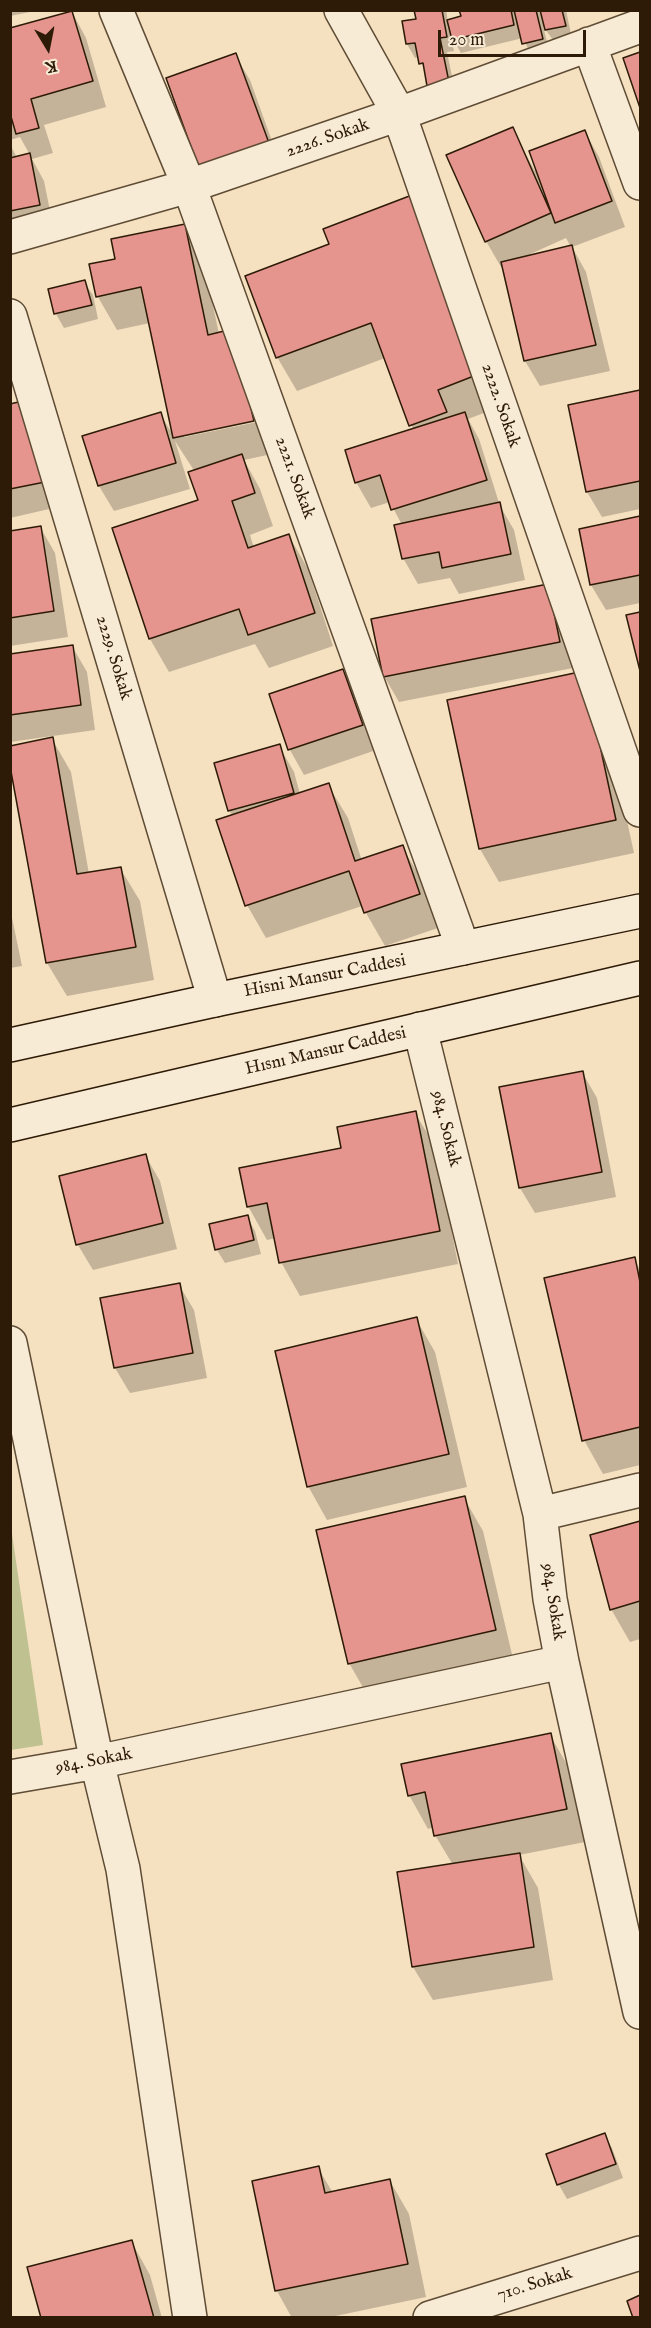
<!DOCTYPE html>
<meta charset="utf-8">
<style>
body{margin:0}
#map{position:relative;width:651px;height:2328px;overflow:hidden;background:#f5e0c0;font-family:"IM FELL English",serif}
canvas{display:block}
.frame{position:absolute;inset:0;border:12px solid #2d1b07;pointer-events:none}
.north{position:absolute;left:18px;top:18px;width:60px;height:60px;-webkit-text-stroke:4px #f8ebd6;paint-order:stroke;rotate:170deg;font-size:16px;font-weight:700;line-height:24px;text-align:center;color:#2d1b07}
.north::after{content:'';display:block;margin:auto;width:21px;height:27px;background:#2d1b07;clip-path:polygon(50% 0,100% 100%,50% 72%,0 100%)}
.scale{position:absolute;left:438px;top:30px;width:148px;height:27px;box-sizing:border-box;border:3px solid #2d1b07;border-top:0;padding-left:8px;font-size:18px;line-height:21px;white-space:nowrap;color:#2d1b07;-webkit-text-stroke:4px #f8ebd6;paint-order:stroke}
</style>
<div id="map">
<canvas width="651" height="2328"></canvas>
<div class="frame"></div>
<div class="north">K</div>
<div class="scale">20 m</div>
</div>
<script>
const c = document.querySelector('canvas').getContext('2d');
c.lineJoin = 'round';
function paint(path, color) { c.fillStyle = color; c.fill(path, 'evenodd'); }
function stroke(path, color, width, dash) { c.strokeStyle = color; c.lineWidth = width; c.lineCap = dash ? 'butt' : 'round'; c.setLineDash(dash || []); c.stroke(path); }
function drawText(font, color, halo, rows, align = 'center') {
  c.font = font + ' "IM FELL English",serif'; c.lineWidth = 5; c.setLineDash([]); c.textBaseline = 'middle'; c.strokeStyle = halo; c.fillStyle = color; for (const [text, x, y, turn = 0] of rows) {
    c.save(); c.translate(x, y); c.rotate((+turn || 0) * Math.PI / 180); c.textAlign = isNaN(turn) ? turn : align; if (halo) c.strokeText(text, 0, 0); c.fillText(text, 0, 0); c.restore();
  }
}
paint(new Path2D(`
 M 11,1527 L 43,1745 L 11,1750 L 10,1750 Z`), '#c0c190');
paint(new Path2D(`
 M 10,10 L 40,10 L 10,16 Z
 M 416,10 L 446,10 L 448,22 L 462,17 L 461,10 L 513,10 L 516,17 L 516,10 L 538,10 L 543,18 L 542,10 L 566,10 L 572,39 L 555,43 L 543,26 L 550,53 L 532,57 L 523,38 L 461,53 L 451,36 L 454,51 L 447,52 L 456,96 L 426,73 L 419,57 L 415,58 L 407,44 L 403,22 L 418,20 Z
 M 72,12 L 86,38 L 106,107 L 44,125 L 53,153 L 32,159 L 44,181 L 54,231 L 10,240 L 10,144 L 17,158 L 30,155 L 20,137 L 10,140 L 10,30 Z
 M 640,54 L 640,106 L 625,59 Z
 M 235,55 L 250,80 L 282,169 L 168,79 Z
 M 512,129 L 535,171 L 585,132 L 599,157 L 625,227 L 572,247 L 586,272 L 610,371 L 540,386 L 525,361 L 504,266 L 501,267 L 486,241 ZM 566,238 L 571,247 L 527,257 L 526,256 Z
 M 411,197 L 497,408 L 468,419 L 479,439 L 500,506 L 514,530 L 525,580 L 459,594 L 450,578 L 418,584 L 403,558 L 402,525 L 390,502 L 371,508 L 356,482 L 413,429 L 385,358 L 297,391 L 277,357 L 331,245 Z
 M 184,225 L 203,259 L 219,334 L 231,331 L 250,364 L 272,454 L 244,460 L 260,489 L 273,526 L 250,535 L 254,548 L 289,536 L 308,569 L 333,646 L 269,668 L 255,644 L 169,672 L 150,639 L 114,529 L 200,501 L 190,473 L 195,472 L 175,441 L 190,489 L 114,511 L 99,486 L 84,437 L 160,414 L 175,438 L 150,323 L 117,330 L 98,297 L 91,265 L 117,260 L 113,240 ZM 261,418 L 262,421 L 184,437 L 184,434 Z
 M 84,282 L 93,295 L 98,319 L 64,328 L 56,314 L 50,290 Z
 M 640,392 L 640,509 L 602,517 L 587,492 L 569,406 Z
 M 10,405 L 58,507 L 10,518 Z
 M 640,517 L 640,603 L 606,610 L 591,585 L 580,530 Z
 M 40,527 L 55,553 L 68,637 L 10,646 L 10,532 Z
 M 547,586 L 562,611 L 573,668 L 399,702 L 384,676 Z
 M 640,613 L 640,665 L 628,616 Z
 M 72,646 L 87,672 L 95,730 L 10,742 L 10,655 Z
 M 343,670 L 358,696 L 376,750 L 304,775 L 290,750 L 271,695 Z
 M 449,701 L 602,705 L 634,853 L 499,882 L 480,849 Z
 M 52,739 L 71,772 L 89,874 L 120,868 L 140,901 L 154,980 L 67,996 L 47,963 L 10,757 Z
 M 279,746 L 294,772 L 300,794 L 328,785 L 348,818 L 362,861 L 402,847 L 422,880 L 438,928 L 385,946 L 362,906 L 266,938 L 247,905 L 233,817 L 229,810 Z
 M 10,908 L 22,966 L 10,968 Z
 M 582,1072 L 597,1098 L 616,1197 L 535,1213 L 520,1188 Z
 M 415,1113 L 435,1146 L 458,1264 L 300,1296 L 281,1262 L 276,1238 L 267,1240 L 248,1206 L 343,1149 Z
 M 145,1155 L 160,1181 L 177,1249 L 93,1270 L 78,1245 L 61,1177 Z
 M 247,1217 L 255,1231 L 261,1254 L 225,1263 L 217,1250 Z
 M 634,1259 L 640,1270 L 640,1465 L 603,1474 L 584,1440 Z
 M 179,1285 L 194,1310 L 207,1378 L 130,1393 L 115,1368 Z
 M 416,1319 L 435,1352 L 467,1487 L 327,1520 L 308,1486 Z
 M 464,1498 L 483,1531 L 514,1663 L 368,1696 L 349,1663 Z
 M 640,1523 L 640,1639 L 630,1642 L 611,1609 L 591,1536 Z
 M 550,1735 L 569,1768 L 585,1842 L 519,1855 L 538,1888 L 553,1980 L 433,2000 L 413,1967 L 453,1865 L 435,1835 L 434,1827 L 428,1829 L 409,1795 Z
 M 604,2135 L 612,2148 L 623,2178 L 567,2199 L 559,2185 L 548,2155 Z
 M 318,2168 L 333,2193 L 390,2181 L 409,2214 L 426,2297 L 326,2318 L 292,2318 L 277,2291 Z
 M 131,2241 L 150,2275 L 162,2318 L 43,2318 Z`), '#0003');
const building = new Path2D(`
 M 414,10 L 442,10 L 447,37 L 440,38 L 449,82 L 427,86 L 423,63 L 419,64 L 415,43 L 406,44 L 402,21 L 416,19 Z
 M 459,10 L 511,10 L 514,25 L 452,40 L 447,20 L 461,16 Z
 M 514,10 L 536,10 L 543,39 L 522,44 Z
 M 540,10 L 562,10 L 566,26 L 545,30 Z
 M 72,11 L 93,81 L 31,99 L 39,128 L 16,134 L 10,113 L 10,28 Z
 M 640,52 L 640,108 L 623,58 Z
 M 236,53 L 269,143 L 199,169 L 166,78 Z
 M 513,127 L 551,213 L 485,242 L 446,155 Z
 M 585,130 L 612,201 L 555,223 L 529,151 Z
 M 30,153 L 40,205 L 10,211 L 10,158 Z
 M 412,195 L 479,374 L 438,390 L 447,412 L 409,426 L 371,323 L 276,358 L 245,276 L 329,244 L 323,229 Z
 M 185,224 L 208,335 L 232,329 L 254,421 L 173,438 L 141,287 L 96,297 L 89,264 L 115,259 L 111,239 Z
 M 572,245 L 596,345 L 524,361 L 501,262 Z
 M 85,280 L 92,305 L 54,314 L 48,289 Z
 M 640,390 L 640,481 L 586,492 L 568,405 Z
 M 27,400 L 45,482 L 10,489 L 10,404 Z
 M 161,412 L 176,463 L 98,486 L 82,436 Z
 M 465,412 L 487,480 L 391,510 L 380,475 L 355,483 L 345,450 Z
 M 242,454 L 255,493 L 232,501 L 248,548 L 289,534 L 315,613 L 248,635 L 239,609 L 149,639 L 112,528 L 198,500 L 188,472 Z
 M 500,502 L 511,554 L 442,568 L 439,552 L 402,559 L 394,525 Z
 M 640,516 L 640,575 L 590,585 L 579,529 Z
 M 41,526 L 54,611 L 10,618 L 10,531 Z
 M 548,584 L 560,642 L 383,677 L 371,619 Z
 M 640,612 L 640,671 L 626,615 Z
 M 73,645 L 81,705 L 10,715 L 10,654 Z
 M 343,669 L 363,725 L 288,750 L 269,694 Z
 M 584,671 L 616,820 L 479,849 L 447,700 Z
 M 53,737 L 77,874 L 121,867 L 136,947 L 46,963 L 10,766 L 10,746 Z
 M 280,744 L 294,793 L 228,811 L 214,763 Z
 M 329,783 L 355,861 L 403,845 L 420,894 L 364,913 L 349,871 L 245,906 L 216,820 Z
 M 583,1071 L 602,1172 L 519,1188 L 499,1087 Z
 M 416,1111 L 440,1231 L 279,1263 L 267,1203 L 247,1207 L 239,1168 L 341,1148 L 337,1127 Z
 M 146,1154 L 163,1223 L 76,1245 L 59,1176 Z
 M 248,1215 L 254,1240 L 215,1250 L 209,1224 Z
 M 635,1257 L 640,1282 L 640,1427 L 582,1441 L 544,1278 Z
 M 180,1283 L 193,1353 L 114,1368 L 100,1298 Z
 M 417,1317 L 449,1454 L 307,1487 L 275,1351 Z
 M 465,1496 L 496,1630 L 348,1664 L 316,1530 Z
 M 640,1521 L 640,1601 L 610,1610 L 590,1535 Z
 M 551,1733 L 567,1809 L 434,1836 L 425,1792 L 408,1796 L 401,1764 Z
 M 520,1853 L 534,1947 L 412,1967 L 397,1872 Z
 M 605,2133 L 616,2164 L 557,2185 L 546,2154 Z
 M 319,2166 L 325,2193 L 390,2179 L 408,2264 L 275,2291 L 252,2181 Z
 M 132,2240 L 154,2318 L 41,2318 L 27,2267 Z
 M 640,2295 L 640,2318 L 633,2318 L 627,2301 Z`);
paint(building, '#e5958e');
stroke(building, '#2d1b07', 1.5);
const street = new Path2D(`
 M 116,10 L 189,186 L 463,948
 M 341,10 L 399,114 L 640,810
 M 589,44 L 640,183
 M 10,237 L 189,186 L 399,114 L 640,26
 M 10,316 L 215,1000
 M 10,1343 L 97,1762 L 123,1869 L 190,2318
 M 540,1514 L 640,1490
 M 562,1662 L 640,2012
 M 10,1777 L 97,1762 L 562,1662 L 550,1599 L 540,1514 L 420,1029
 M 430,2318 L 640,2253`);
const secondary = new Path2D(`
 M 10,1045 L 215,1000 L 640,911
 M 10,1125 L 640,978`);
stroke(street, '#5f4c35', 36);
stroke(secondary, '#2d1b07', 36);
stroke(street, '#f8ebd6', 33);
stroke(secondary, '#f8ebd6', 33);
drawText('18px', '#2d1b07', '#f8ebd6', [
 ["2226. Sokak",328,139,-19],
 ["2222. Sokak",500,406,71],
 ["2221. Sokak",294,478,70],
 ["2229. Sokak",113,658,73],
 ["Hisni Mansur Caddesi",325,977,-11],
 ["Hısnı Mansur Caddesi",326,1052,-13],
 ["984. Sokak",445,1129,76],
 ["984. Sokak",552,1602,81],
 ["984. Sokak",94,1762,-11],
 ["710. Sokak",535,2285,-17]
]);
</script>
